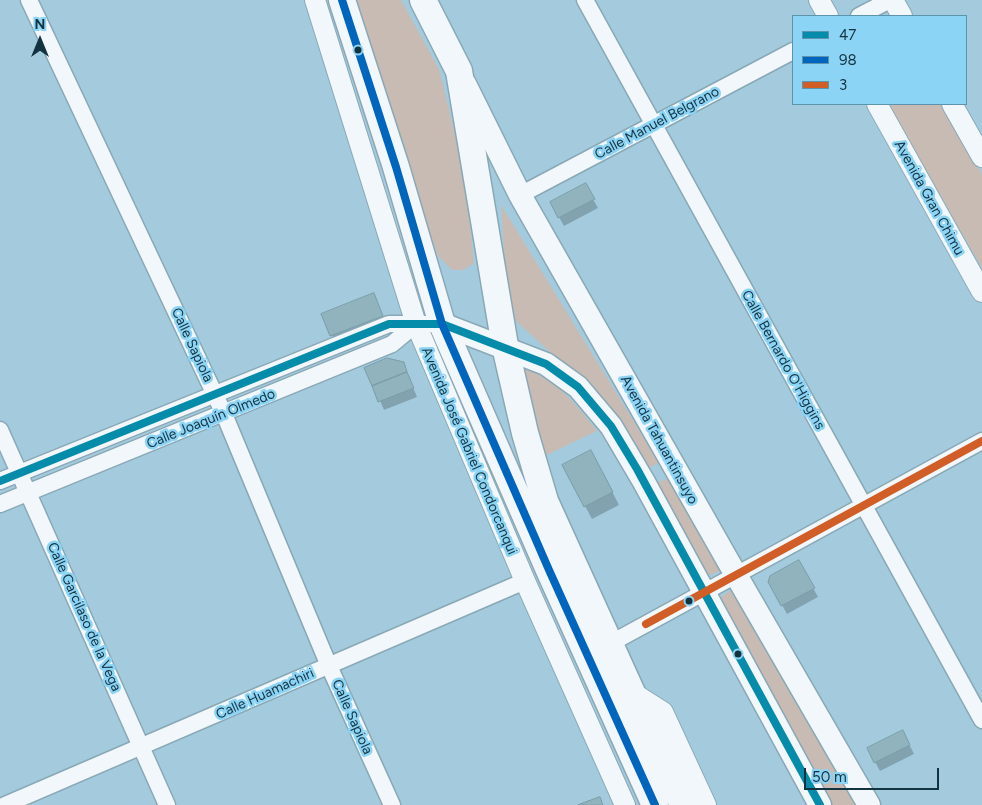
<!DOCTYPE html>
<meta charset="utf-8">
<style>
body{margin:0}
#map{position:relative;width:982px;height:805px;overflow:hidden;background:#a4cbdd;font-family:Figtree,sans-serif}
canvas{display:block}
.legend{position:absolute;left:792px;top:15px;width:175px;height:90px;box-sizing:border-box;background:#8cd4f5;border:1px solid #5c94ad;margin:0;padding:6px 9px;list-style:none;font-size:15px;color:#143340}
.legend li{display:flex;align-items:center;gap:10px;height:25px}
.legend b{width:25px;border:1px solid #5c94ad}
.north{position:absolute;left:15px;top:15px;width:50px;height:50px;-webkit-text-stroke:4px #8cd4f5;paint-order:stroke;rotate:0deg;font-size:14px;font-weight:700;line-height:20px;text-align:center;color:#143340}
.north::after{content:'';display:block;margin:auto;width:18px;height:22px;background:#143340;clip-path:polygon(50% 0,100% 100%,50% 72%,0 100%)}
.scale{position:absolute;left:804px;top:768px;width:135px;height:22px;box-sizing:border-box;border:2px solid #143340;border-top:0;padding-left:6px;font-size:15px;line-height:18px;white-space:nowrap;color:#143340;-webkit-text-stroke:4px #8cd4f5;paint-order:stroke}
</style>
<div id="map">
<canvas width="982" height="805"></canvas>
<ul class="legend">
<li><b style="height:6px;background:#058caa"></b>47</li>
<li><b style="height:6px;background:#0065bd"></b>98</li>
<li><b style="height:6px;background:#d15e26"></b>3</li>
</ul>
<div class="north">N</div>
<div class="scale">50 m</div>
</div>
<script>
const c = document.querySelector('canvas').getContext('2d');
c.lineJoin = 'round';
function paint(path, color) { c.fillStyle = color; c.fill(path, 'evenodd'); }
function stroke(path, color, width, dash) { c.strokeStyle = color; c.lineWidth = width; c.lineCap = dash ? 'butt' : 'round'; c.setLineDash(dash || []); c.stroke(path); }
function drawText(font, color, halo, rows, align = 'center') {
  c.font = font + ' Figtree,sans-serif'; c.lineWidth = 5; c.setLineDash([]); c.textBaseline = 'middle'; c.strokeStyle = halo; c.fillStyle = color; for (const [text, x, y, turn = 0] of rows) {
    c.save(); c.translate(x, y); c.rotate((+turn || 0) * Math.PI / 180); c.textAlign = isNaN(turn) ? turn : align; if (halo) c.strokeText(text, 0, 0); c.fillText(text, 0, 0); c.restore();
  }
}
paint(new Path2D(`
 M 350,0 L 401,0 L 439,69 L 465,175 L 474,263 L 464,270 L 452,270 L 438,256 Z
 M 888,104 L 943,104 L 982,174 L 982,268 Z
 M 501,205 L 659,463 L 645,470 L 605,402 L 508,314 Z
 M 517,364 C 557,381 571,398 597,431 L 540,458 Z
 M 671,477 L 723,570 L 704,577 L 654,484 Z
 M 735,588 L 857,805 L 829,805 L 716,600 Z`), '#c7bbb4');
paint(new Path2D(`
 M 585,185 L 598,208 L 564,226 L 551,203 Z
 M 374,295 L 387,324 L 336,344 L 323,315 Z
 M 403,363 L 417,397 L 384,410 L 366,368 Z
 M 598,464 L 619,505 L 592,519 L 563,465 Z
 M 799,562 L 818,597 L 787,614 L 769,582 Z
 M 907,740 L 914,754 L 880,771 L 875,762 Z`), '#0003');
const building = new Path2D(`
 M 586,183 L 595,199 L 558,218 L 550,202 Z
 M 374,293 L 383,316 L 330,336 L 321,314 Z
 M 387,358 L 404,362 L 407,372 L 372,386 L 364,368 Z
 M 407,372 L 414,388 L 378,402 L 372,386 Z
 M 591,450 L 613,492 L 584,507 L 562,465 Z
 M 799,560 L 815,588 L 781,606 L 768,582 L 770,576 Z
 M 903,730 L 910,745 L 874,763 L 867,748 Z
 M 600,797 L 603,805 L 578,805 Z`);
paint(building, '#90b3bd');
stroke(building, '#7a9da7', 1);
const minor = new Path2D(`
 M 29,0 L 224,414 L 329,666 L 392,805
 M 585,0 L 982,720
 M 859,16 L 890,0
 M 520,195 L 793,51
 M 0,430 L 167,805
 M 0,481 L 389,324 L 442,324
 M 0,504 L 392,344 L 416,324
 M 602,648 L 982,441
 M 5,805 L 525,581`);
const tertiary = new Path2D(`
 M 315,0 L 416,324 L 525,581 L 625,805
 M 819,0 L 828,16
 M 893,0 L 902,16
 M 877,104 L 982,292
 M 952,104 L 982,157
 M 630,691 L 663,712 L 706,805`);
const secondary = new Path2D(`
 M 465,84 L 520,195 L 736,575 L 869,805
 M 442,324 L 546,364 L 578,387 L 611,426 L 644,482 L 820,805`);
const trunk = new Path2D(`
 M 342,0 L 396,167 L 442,324 L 549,570 L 655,805
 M 423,0 L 459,71 L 505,346 L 525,433 L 545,501 L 683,805`);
stroke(minor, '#89a8b6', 19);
stroke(tertiary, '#89a8b6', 22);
stroke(secondary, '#89a8b6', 25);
stroke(trunk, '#89a8b6', 29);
stroke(minor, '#f1f7fa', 16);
stroke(tertiary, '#f1f7fa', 20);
stroke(secondary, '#f1f7fa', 22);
stroke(trunk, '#f1f7fa', 26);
stroke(new Path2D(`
 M 0,481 L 389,324 L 442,324 L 546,364 L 578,387 L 611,426 L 637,469 L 820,805`), '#058caa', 8);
stroke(new Path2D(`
 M 342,0 L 396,167 L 442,324 L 549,570 L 655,805`), '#0065bd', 8);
stroke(new Path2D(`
 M 646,624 L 982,441`), '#d15e26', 8);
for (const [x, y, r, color] of [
 [358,50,4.5,"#143340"],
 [689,601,4.5,"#143340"],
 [738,654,4.5,"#143340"]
]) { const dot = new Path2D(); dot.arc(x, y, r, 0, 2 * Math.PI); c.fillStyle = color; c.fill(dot); stroke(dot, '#8cd4f5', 2); }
drawText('14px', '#143340', '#8cd4f5', [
 ["Calle Manuel Belgrano",657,123,-28],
 ["Avenida Gran Chimu",929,198,61],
 ["Calle Sapiola",192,345,65],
 ["Calle Bernardo O'Higgins",783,360,61],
 ["Calle Joaquín Olmedo",211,419,-22],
 ["Avenida Tahuantinsuyo",659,440,61],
 ["Avenida José Gabriel Condorcanqui",469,451,67],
 ["Calle Garcilaso de la Vega",84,617,66],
 ["Calle Huamachiri",265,694,-24],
 ["Calle Sapiola",352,717,66]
]);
</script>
